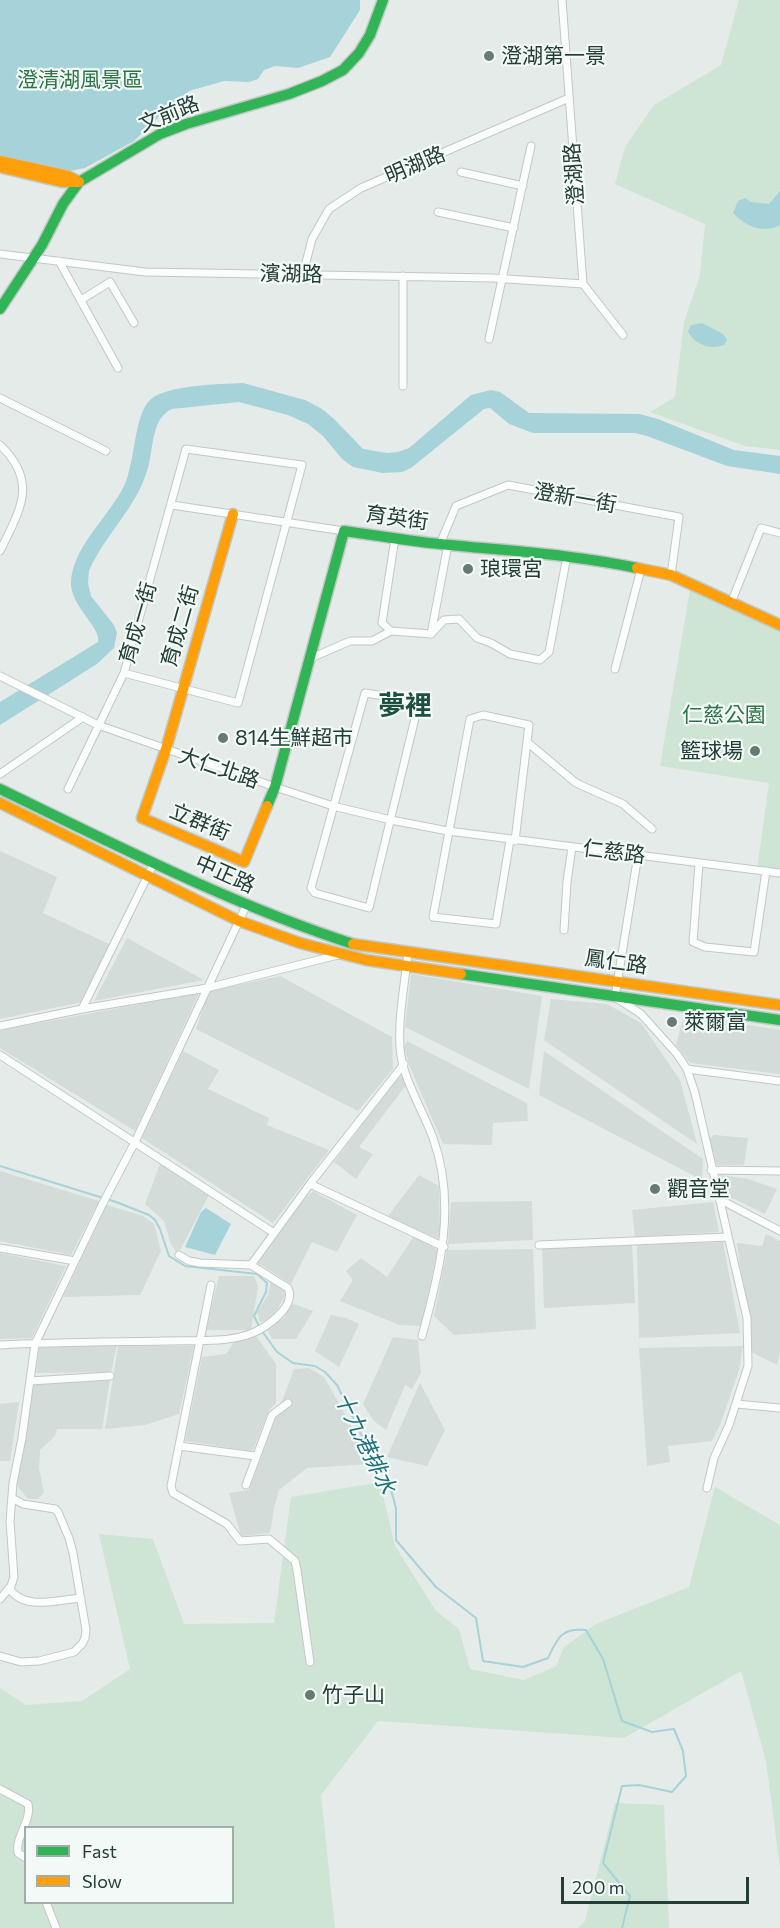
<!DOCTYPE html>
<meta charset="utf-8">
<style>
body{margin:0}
#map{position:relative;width:780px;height:1928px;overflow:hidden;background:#e5ebe8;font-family:Commissioner,sans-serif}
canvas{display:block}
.legend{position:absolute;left:24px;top:1826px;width:210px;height:78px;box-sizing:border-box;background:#f3f9f6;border:2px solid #9faea9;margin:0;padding:8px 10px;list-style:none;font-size:18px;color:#223e36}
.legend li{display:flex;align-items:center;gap:12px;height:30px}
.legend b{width:30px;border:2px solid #9faea9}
.scale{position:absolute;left:561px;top:1877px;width:188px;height:27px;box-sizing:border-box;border:3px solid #223e36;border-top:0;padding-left:8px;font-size:18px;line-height:21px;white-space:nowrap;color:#223e36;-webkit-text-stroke:4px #f3f9f6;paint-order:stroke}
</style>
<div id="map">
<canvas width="780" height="1928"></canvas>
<ul class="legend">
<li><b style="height:8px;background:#30b455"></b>Fast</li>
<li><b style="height:8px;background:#ff9f0a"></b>Slow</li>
</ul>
<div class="scale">200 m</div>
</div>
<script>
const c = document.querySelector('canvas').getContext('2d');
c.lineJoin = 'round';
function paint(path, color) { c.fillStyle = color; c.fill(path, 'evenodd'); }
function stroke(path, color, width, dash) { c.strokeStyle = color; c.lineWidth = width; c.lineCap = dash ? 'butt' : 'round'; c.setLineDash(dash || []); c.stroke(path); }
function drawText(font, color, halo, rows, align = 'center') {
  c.font = font + ' Commissioner,"Noto Sans TC",sans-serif'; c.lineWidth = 4.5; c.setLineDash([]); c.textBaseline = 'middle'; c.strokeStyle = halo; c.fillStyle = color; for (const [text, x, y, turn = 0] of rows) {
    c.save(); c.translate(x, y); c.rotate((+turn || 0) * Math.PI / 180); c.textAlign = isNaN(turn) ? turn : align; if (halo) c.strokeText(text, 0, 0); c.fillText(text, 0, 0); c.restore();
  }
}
paint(new Path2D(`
 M 0,851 L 57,877 L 43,913 L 109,944 L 82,1002 L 0,1019 Z
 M 127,938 L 204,980 L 94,1001 Z
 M 411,974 L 542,996 L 529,1089 L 405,1027 Z
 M 280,976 L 392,1037 L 393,1069 L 358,1111 L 196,1029 L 209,991 Z
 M 199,993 L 135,1131 L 0,1048 L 0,1031 L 7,1029 Z
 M 551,999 L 607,1004 L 641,1023 L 680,1080 L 697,1144 L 544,1040 Z
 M 684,1015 L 780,1030 L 780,1074 L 690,1063 L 676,1045 Z
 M 407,1041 L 527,1103 L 528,1121 L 493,1123 L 492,1145 L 443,1144 L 409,1065 L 404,1047 Z
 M 183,1051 L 219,1070 L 208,1089 L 269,1118 L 267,1125 L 329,1150 L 273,1223 L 142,1138 Z
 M 544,1051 L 703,1159 L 702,1180 L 539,1095 Z
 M 400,1074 L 407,1084 L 359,1147 L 373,1154 L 356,1179 L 334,1162 Z
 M 714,1135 L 748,1138 L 744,1165 L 717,1165 L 709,1139 Z
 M 160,1164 L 209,1195 L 180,1250 L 176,1252 L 171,1244 L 164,1221 L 145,1204 Z
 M 0,1171 L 99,1201 L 71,1255 L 0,1241 Z
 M 419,1175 L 439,1186 L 440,1230 L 438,1239 L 388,1216 Z
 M 720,1175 L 748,1179 L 777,1189 L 765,1214 L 724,1194 Z
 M 313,1191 L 357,1215 L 337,1252 L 312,1242 L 291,1284 L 258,1263 L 302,1202 Z
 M 532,1201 L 533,1240 L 448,1244 L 451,1202 Z
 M 713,1202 L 719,1232 L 635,1237 L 632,1210 Z
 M 107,1205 L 143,1216 L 154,1224 L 161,1251 L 140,1295 L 63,1297 Z
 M 766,1234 L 780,1241 L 780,1353 L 777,1365 L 751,1352 L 737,1243 L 762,1246 Z
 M 414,1236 L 438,1250 L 421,1326 L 400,1325 L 340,1301 L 353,1280 L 346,1271 L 361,1258 L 387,1277 Z
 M 723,1242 L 740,1333 L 639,1338 L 637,1244 Z
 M 632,1244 L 635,1303 L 544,1308 L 542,1248 Z
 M 533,1249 L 536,1329 L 454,1335 L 434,1316 L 447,1250 Z
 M 0,1253 L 66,1266 L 32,1338 L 0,1339 Z
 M 219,1276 L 254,1276 L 258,1286 L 251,1330 L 206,1330 Z
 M 271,1281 L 283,1288 L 285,1295 L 277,1311 L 266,1320 L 260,1322 L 257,1312 L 268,1295 Z
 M 291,1303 L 313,1311 L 296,1339 L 272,1339 L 267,1329 L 284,1318 Z
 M 331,1315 L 346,1318 L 359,1324 L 339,1367 L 315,1351 Z
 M 256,1336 L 276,1364 L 276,1403 L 269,1410 L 253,1450 L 251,1451 L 185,1441 L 202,1357 L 226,1354 L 234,1342 Z
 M 393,1337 L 418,1340 L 421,1373 L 412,1389 L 405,1385 L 386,1430 L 374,1421 L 363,1404 Z
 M 117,1345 L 111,1372 L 36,1373 L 39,1348 Z
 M 118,1346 L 194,1346 L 179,1414 L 145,1425 L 105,1429 Z
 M 743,1346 L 739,1370 L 720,1425 L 712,1441 L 668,1446 L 670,1462 L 647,1466 L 639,1348 Z
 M 309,1368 L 324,1377 L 361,1443 L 368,1464 L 307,1468 L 279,1490 L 274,1509 L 270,1533 L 241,1536 L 229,1493 L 249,1490 L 294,1369 Z
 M 110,1380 L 102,1429 L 57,1429 L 55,1436 L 40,1450 L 39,1468 L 44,1492 L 38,1499 L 28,1499 L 17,1486 L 33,1385 Z
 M 420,1383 L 445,1430 L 427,1466 L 387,1457 Z
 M 19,1402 L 10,1461 L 0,1461 L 0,1404 Z`), '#d3dcd8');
paint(new Path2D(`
 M 739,0 L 780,0 L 780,450 L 745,446 L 650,412 L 675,397 L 684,322 L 700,275 L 705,224 L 615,184 L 625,147 L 654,105 L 721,65 Z
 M 691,584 L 780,624 L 780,873 L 757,870 L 769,783 L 660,766 Z
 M 380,1482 L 395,1546 L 436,1611 L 459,1629 L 470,1669 L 524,1680 L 556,1666 L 564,1647 L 596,1624 L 689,1587 L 715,1487 L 780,1525 L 780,1868 L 766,1761 L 741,1671 L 624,1738 L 378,1721 L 321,1795 L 335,1928 L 0,1928 L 0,1688 L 26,1705 L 82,1701 L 130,1669 L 99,1534 L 153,1539 L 184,1624 L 274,1623 L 291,1497 ZM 26,1828 L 232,1828 L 232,1902 L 26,1902 Z
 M 615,1803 L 664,1805 L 669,1928 L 578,1928 L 585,1921 Z`), '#cee4d4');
paint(new Path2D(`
 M 0,0 L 360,0 L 360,10 L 330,57 L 298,68 L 275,66 L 264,70 L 258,79 L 249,82 L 224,81 L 189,91 L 177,107 L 161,115 L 134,141 L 85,168 L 65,172 L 0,157 Z
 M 780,191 L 780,225 C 763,234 745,226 733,213 L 738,201 L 745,198 L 751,202 L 769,204 Z
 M 702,323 L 723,334 L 727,340 L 724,345 C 711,350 694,345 688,331 L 691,325 Z
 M 243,383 L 305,400 L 322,409 L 334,419 L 363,449 L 387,453 L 398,452 L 409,448 L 471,395 L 491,390 L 500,392 L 529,413 L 640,414 L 658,419 L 734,450 L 780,456 L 780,474 L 727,466 L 647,436 L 635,433 L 533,433 L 509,424 L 490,408 L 484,409 L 411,468 L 402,472 L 383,473 L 353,467 L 342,459 L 323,436 L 308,424 L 288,415 L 239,402 L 172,409 C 150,419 154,451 147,471 C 136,508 104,536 89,571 L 88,583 L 91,596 L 114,625 L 117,633 L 114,648 L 97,664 L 0,725 L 0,702 L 98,642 C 102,628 69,605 71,581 C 74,545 108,518 124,486 C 135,463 134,415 150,400 C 165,385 221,384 243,383 Z
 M 206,1208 L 231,1224 L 215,1255 L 185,1247 L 201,1212 Z`), '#a6d3d9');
stroke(new Path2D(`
 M 0,1166 L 116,1202 L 149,1215 L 155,1220 L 160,1229 L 169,1256 L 185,1266 L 257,1274 L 267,1283 L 266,1292 L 254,1316 L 259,1326
 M 262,1331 L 277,1352 L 293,1363 L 315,1366 L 325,1372 L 337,1385 L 371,1455 L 388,1479 L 396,1508 L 396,1540 L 436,1587 L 476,1618 L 483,1661 L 523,1667 L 548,1658 C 558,1637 561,1628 586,1630 L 603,1659 L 622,1721 L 652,1732 L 674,1729 L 683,1751 L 686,1776 L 672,1792 L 639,1785 L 622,1786 L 603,1863 L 630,1896 L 622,1928`), '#a6d3d9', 2);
const street = new Path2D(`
 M 562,0 L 583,284 L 623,335
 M 461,172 L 523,186
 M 438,212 L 514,228
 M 0,254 L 145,272 L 492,278 L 583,284
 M 59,261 L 118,368
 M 303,274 L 312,239 L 329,209 L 361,188 L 569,98
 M 81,300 L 110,282 L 134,323
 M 489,339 L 531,146
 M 403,386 L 403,276
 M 0,398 L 106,451
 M 0,445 C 39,482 20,510 0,551
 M 172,505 L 344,531
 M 395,538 L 382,623 L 391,631 L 431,634 L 448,544
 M 440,544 L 456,506 L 508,485 L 679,517 L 671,575
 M 731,603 L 761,528 L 780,533
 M 431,634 L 444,620 L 459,619 L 477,638 L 491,643 L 510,654 L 540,660 L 549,652 L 567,556
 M 309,659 L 350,641 L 372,641 L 391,631
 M 615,669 L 641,569
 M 0,676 L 98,725 L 275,787 L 333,806 L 391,820 L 448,831 L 780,873
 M 365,693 L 397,698 L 418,706 L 369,908 L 315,893 L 311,888 Z
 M 527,742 L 576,783 L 623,804 L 652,829
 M 0,774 L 83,717
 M 68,789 L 124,673 L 186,449 L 302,465 L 238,703 L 124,673
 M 510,840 L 496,924 L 433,917 L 470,719 L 483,715 L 529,725 L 515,841
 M 638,855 L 615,997 L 641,1014 L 677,1054 L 687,1069 L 695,1093 L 747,1318 L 748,1366 L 729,1425 L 714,1458 L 707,1488
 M 699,863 L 693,942 L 705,947 L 754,952 L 766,871
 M 564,930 L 567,882 L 572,847
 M 408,952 C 405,983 398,1016 400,1048 C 402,1078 423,1110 433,1138 C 457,1204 440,1271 422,1336
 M 82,1009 L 154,863
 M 0,1026 L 82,1009 L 207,988 L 338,955
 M 0,1055 L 274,1233
 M 687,1069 L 780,1081
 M 711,1170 L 780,1171
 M 310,1184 L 444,1247
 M 719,1199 L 780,1231
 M 539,1245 L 728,1237
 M 0,1248 L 75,1261
 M 251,1265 L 310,1184 L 404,1064
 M 211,1285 L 171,1486 L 173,1493 L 227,1524 L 240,1541 L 269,1539 L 295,1561 L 297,1570 L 310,1662
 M 0,1345 C 55,1342 110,1342 165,1341 C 191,1340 222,1343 247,1335 C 263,1330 297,1308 288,1288 L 251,1265 L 200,1263 L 189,1261 L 179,1255
 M 30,1381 L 110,1376
 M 736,1404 L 780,1408
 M 179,1446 L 255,1456
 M 246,1485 L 272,1415 L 288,1403
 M 9,1588 C 24,1611 56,1600 81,1598
 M 0,1599 L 11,1586 L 14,1577 L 10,1521 L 13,1483 L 22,1438 L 35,1344 L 103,1203 L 135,1142 L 246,906
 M 0,1656 L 21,1662 L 39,1661 L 74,1652 L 82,1644 L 85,1638 L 86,1630 L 73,1553 L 69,1538 L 58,1512 L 55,1509 L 23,1504 L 12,1498
 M 0,1789 L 28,1804 C 32,1821 15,1836 18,1853 L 26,1858
 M 46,1902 L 56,1928`);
const fast = new Path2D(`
 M 0,309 L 42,245 L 63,204 L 79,182 L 160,134 L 186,124 L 289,94 L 322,81 L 343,70 L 359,53 L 370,35 L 383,0
 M 0,789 C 116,845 230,904 353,944
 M 267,806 L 275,787 L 344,531 C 376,535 408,541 440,544 C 507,551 571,554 637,568
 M 461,974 L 780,1020`);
const slow = new Path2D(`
 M 0,161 L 68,176 L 79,182
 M 3,168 L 62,182 L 79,182
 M 233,514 L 166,749 L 142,818 L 244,862 L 267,806
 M 637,568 L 671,575 L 780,625
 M 0,803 L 239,921 L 300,943 L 366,960 L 461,974
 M 353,944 L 780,1005`);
stroke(street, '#c2c8c5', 9);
stroke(fast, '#c0c8c5', 13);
stroke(slow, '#c0c8c5', 13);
stroke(street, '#fbfcfc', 7);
stroke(fast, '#30b455', 10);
stroke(slow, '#ff9f0a', 10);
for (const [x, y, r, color] of [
 [489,56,6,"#667b74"],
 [468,569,6,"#667b74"],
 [223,738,6,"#667b74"],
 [755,751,6,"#667b74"],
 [672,1022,6,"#667b74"],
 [655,1189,6,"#667b74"],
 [310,1695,6,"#667b74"]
]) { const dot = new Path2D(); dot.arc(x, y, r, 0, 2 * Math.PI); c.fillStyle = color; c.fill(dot); stroke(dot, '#f3f9f6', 2); }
drawText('21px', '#223e36', '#f3f9f6', [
 ["澄湖第一景",501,56],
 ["琅環宮",480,569],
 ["814生鮮超市",235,738],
 ["籃球場",743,751,"right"],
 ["萊爾富",684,1022],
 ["觀音堂",667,1189],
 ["竹子山",322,1695]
], 'left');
drawText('21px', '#2c7546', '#f3f9f6', [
 ["澄清湖風景區",80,80],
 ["仁慈公園",724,715]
]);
drawText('21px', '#223e36', '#f3f9f6', [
 ["文前路",169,114,-22],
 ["明湖路",415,165,-23],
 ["澄湖路",574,174,-94],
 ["濱湖路",291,274,1],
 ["澄新一街",575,498,10],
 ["育英街",397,518,8],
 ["育成一街",138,623,-74],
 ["育成二街",180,626,-74],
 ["大仁北路",219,768,19],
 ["立群街",200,822,23],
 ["仁慈路",614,852,7],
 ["中正路",225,874,24],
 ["鳳仁路",616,962,8]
]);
drawText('italic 22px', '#1c6e7a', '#f3f9f6', [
 ["十九港排水",365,1443,64]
]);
drawText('bold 27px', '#1e5042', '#f3f9f6', [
 ["夢裡",405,706]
]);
</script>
